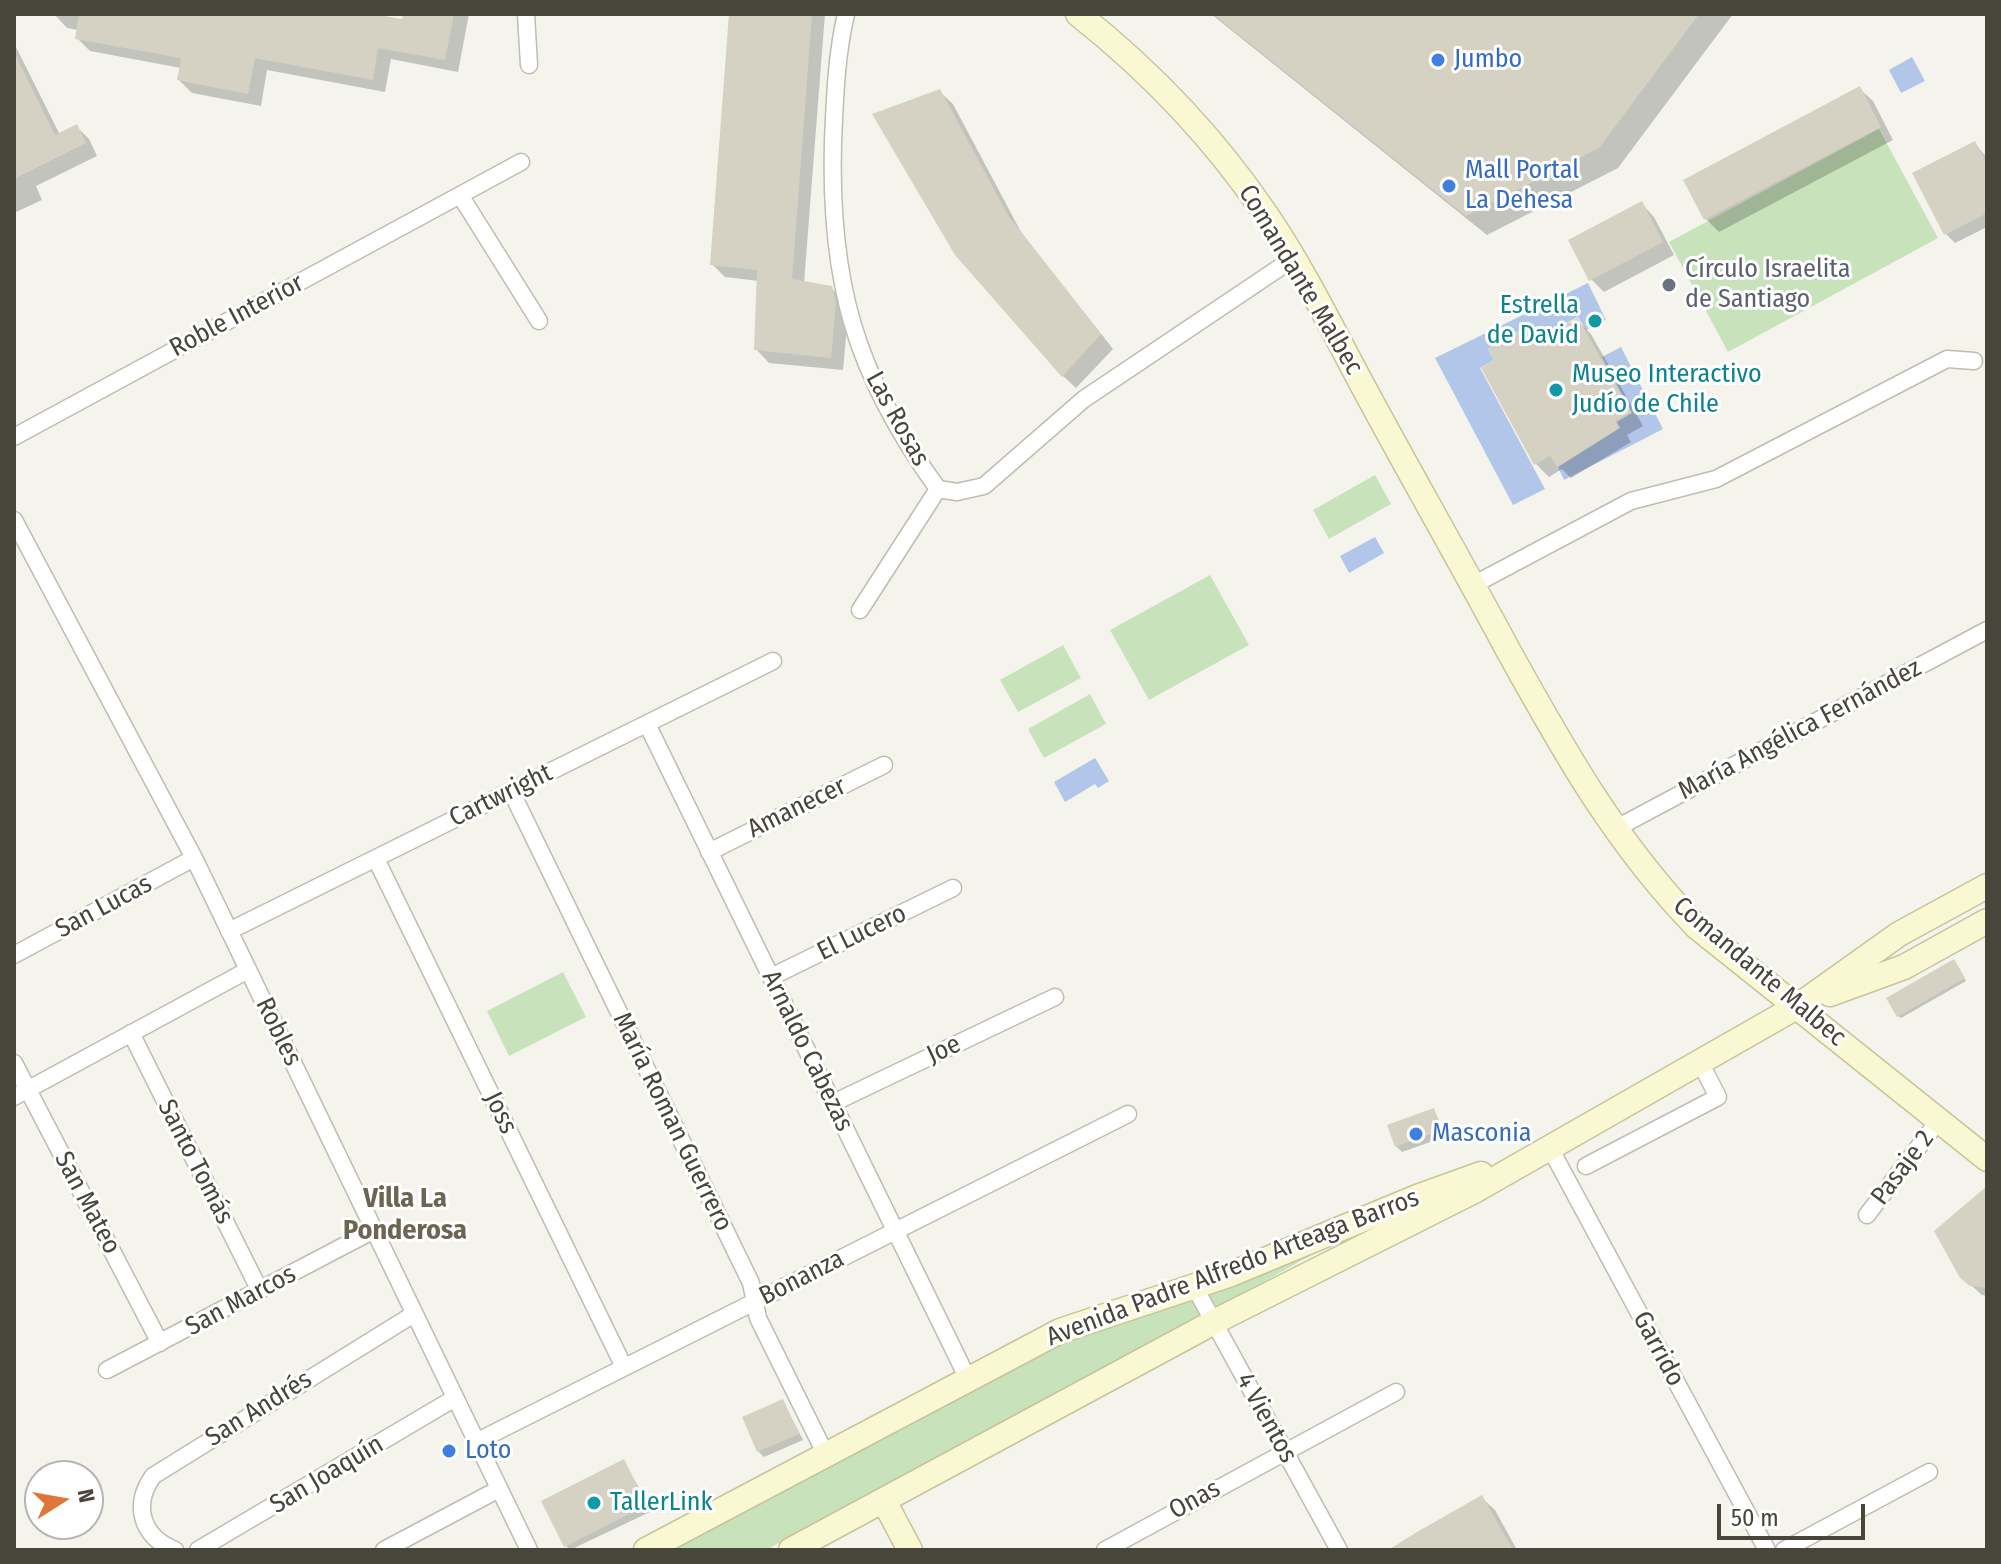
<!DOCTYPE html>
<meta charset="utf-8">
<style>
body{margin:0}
#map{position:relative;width:2001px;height:1564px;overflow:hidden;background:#f4f4ed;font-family:"Fira Sans Condensed",sans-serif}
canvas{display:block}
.frame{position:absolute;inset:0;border:16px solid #48463b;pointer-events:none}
.north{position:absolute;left:24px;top:1460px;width:80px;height:80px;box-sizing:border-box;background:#fff;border:2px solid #b6b5b1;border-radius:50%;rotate:79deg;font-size:22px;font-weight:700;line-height:32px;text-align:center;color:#48463b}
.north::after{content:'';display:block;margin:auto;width:28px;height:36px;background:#e07538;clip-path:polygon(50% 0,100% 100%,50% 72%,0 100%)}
.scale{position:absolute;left:1717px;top:1504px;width:148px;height:36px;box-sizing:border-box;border:4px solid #48463b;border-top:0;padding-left:10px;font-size:24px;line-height:28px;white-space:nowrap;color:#48463b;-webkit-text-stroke:6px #fff;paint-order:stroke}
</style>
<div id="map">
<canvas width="2001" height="1564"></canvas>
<div class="frame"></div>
<div class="north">N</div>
<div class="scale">50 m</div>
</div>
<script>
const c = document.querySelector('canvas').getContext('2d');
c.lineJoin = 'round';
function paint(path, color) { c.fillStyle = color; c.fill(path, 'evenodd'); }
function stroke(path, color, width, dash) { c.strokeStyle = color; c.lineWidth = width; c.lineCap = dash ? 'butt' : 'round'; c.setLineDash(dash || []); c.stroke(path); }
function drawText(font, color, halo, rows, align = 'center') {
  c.font = font + ' "Fira Sans Condensed",sans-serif'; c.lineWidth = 6; c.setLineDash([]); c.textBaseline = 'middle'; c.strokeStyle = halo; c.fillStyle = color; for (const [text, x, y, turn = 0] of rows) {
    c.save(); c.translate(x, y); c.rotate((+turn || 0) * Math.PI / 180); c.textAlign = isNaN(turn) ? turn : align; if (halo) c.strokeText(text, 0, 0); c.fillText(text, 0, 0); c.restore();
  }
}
paint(new Path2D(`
 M 1879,129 L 1938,238 L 1728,352 L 1669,242 Z
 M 1375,475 L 1391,504 L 1329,539 L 1313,510 Z
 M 1210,575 L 1249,645 L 1149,700 L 1110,630 Z
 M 1063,645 L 1081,678 L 1018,712 L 1000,680 Z
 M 1090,694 L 1106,724 L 1044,758 L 1028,729 Z
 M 563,972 L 586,1017 L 509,1056 L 487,1011 Z
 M 1345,1236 L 1118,1364 L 766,1550 L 669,1550 L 1114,1317 Z`), '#c8e3bb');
paint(new Path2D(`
 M 1912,57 L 1925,81 L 1901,93 L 1889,70 Z
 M 1588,283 L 1606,320 L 1586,330 L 1578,317 L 1526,343 L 1518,331 L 1488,349 L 1494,360 L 1480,368 L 1545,489 L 1513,505 L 1435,358 Z
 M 1621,347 L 1663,429 L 1564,480 L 1558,467 L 1620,428 L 1617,422 L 1632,413 L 1602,357 Z
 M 1375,537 L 1384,553 L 1349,573 L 1340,556 Z
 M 1095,758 L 1109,781 L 1098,788 L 1095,784 L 1065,802 L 1054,782 Z`), '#b1c6e9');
paint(new Path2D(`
 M 54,14 L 361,14 L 404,22 L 405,14 L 469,14 L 458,72 L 391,59 L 385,92 L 267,70 L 261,106 L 192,93 L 179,80 L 181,68 L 90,51 L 77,38 L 78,30 L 67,28 Z
 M 731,14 L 825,14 L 804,283 L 831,288 L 845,302 L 848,316 L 843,370 L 769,363 L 756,349 L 759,281 L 725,277 L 712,264 Z
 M 1211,14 L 1733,14 L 1618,168 L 1487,235 Z
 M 14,43 L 60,135 L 77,127 L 89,139 L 97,156 L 36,186 L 42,200 L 14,213 Z
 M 1860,89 L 1873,101 L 1893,140 L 1719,232 L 1706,219 Z
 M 939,91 L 953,104 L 1021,232 L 1113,349 L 1076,388 L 1063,376 Z
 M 1975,143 L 1987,158 L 1987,227 L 1955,243 L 1946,234 Z
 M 1642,204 L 1654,217 L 1674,255 L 1604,292 L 1591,279 Z
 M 1578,321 L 1591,334 L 1643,426 L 1627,435 L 1631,442 L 1571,478 L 1562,469 L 1549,477 L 1536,464 L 1497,361 L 1518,334 L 1528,345 Z
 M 1956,963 L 1966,981 L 1901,1018 L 1898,1016 Z
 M 1434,1111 L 1447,1136 L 1402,1152 L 1396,1146 Z
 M 1987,1196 L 1987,1296 L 1982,1295 L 1962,1277 Z
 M 783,1401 L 803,1440 L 764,1457 L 758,1451 Z
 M 624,1461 L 652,1511 L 570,1550 L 566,1546 Z
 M 1482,1498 L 1495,1510 L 1517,1550 L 1409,1550 Z`), '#0003');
paint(new Path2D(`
 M 79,14 L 372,14 L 402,19 L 403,14 L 454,14 L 445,60 L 378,48 L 373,80 L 255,58 L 248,94 L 177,80 L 181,58 L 75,39 Z
 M 729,14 L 812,14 L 792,279 L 832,286 L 836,302 L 831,358 L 754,350 L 757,270 L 710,265 Z
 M 1213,14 L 1699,14 L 1599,148 L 1466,216 Z
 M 14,52 L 55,135 L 77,124 L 86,143 L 14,179 Z
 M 1860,86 L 1881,127 L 1704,220 L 1683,180 Z
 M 940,89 L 1009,217 L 1101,334 L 1062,377 L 955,255 L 872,114 Z
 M 1975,141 L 1987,163 L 1987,213 L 1944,235 L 1912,173 Z
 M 1642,201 L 1663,242 L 1589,281 L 1568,240 Z
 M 1578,318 L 1631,412 L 1615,421 L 1619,428 L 1557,467 L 1550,456 L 1534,465 L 1481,368 L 1494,360 L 1488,349 L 1518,331 L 1526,344 Z
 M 1954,959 L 1965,978 L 1897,1017 L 1886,998 Z
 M 1434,1108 L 1442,1130 L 1395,1147 L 1387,1125 Z
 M 1987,1186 L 1987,1288 L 1970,1286 L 1960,1278 L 1934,1231 Z
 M 783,1399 L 799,1434 L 757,1452 L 742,1417 Z
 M 624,1459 L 647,1505 L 564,1547 L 541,1501 Z
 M 1482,1495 L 1513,1550 L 1388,1550 L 1417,1532 Z`), '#d5d2c3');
const street = new Path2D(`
 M 526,14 L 529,65
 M 846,14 C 836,57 835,97 833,141 C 829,282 855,374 938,489 L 957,492 L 984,486 L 1084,399 L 1294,258
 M 460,195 L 539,321
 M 14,437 L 521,162
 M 14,520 L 194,858 L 529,1550
 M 1473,585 L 1631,501 L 1716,479 L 1947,359 L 1974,361
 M 860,610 L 938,489
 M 647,724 L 968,1379
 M 511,791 L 751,1283 L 758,1318 L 826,1455
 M 1613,830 L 1987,630
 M 709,852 L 884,765
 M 376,859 L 624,1367
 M 229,931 L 773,661
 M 14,955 L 194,858
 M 771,977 L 953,888
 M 131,1033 L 260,1291
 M 14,1063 L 160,1343
 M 14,1097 L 248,970
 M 833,1103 L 1055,997
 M 1550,1148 L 1767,1550
 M 1586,1166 L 1718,1097 L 1700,1062
 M 1867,1215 L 1939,1120
 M 1194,1286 L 1339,1550
 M 107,1370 L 374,1230
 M 476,1442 L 1128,1114
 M 175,1550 C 142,1537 132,1506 153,1476 L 414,1314
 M 198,1550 L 455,1398
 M 384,1550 L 499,1489
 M 1105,1550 L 1396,1392
 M 1784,1550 L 1929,1472`);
const secondary = new Path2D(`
 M 1078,14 C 1150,71 1215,139 1267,216 C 1307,275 1337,339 1371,401 C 1416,484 1463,566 1508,650 C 1564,751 1616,844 1698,928 L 1987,1159
 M 1830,994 L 1904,967 L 1987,921
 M 884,1501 L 910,1550
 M 646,1550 L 1060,1331 L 1231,1274 L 1417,1197 L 1481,1174
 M 791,1550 L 1214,1322 L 1474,1191 L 1798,1006 L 1899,934 L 1987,886`);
stroke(street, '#bfbdb0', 19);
stroke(secondary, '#c6c49b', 27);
stroke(street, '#fff', 16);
stroke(secondary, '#f9f8d2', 24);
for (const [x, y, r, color] of [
 [1438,60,8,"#3f7fe0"],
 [1449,186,8,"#3f7fe0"],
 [1669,285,8,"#6b7280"],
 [1595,321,8,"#0f9aa8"],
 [1556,390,8,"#0f9aa8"],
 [1416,1134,8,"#3f7fe0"],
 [449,1451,8,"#3f7fe0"],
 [594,1503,8,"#0f9aa8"]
]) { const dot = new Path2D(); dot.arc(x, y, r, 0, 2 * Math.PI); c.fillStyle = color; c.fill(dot); stroke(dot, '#fff', 3); }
drawText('26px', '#366cbe', '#fff', [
 ["Jumbo",1454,60],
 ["Mall Portal",1465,171],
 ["La Dehesa",1465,201],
 ["Masconia",1432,1134],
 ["Loto",465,1451]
], 'left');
drawText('26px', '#5b616d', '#fff', [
 ["Círculo Israelita",1685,270],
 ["de Santiago",1685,300]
], 'left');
drawText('26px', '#48463b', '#fff', [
 ["Comandante Malbec",1300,280,59],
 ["Roble Interior",237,316,-28],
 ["Las Rosas",897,419,61],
 ["María Angélica Fernández",1800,730,-28],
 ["Cartwright",501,796,-26],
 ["Amanecer",797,808,-26],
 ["San Lucas",104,907,-28],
 ["El Lucero",862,933,-26],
 ["Comandante Malbec",1759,972,40],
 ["Robles",278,1032,64],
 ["Joe",944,1050,-25],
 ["Arnaldo Cabezas",807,1051,64],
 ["Joss",500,1113,64],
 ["María Roman Guerrero",672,1122,64],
 ["Santo Tomás",195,1162,63],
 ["Pasaje 2",1903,1168,-53],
 ["San Mateo",87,1203,62],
 ["Avenida Padre Alfredo Arteaga Barros",1233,1268,-21],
 ["Bonanza",802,1278,-27],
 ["San Marcos",241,1301,-28],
 ["Garrido",1658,1349,62],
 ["San Andrés",259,1409,-32],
 ["4 Vientos",1266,1418,61],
 ["San Joaquín",327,1475,-31],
 ["Onas",1195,1500,-29]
]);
drawText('26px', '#0d838f', '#fff', [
 ["Estrella",1579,306,"right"],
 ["de David",1579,336,"right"],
 ["Museo Interactivo",1572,375],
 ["Judío de Chile",1572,405],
 ["TallerLink",610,1503]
], 'left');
drawText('bold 28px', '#6a6653', '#fff', [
 ["Villa La",405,1199],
 ["Ponderosa",405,1231]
]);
</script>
